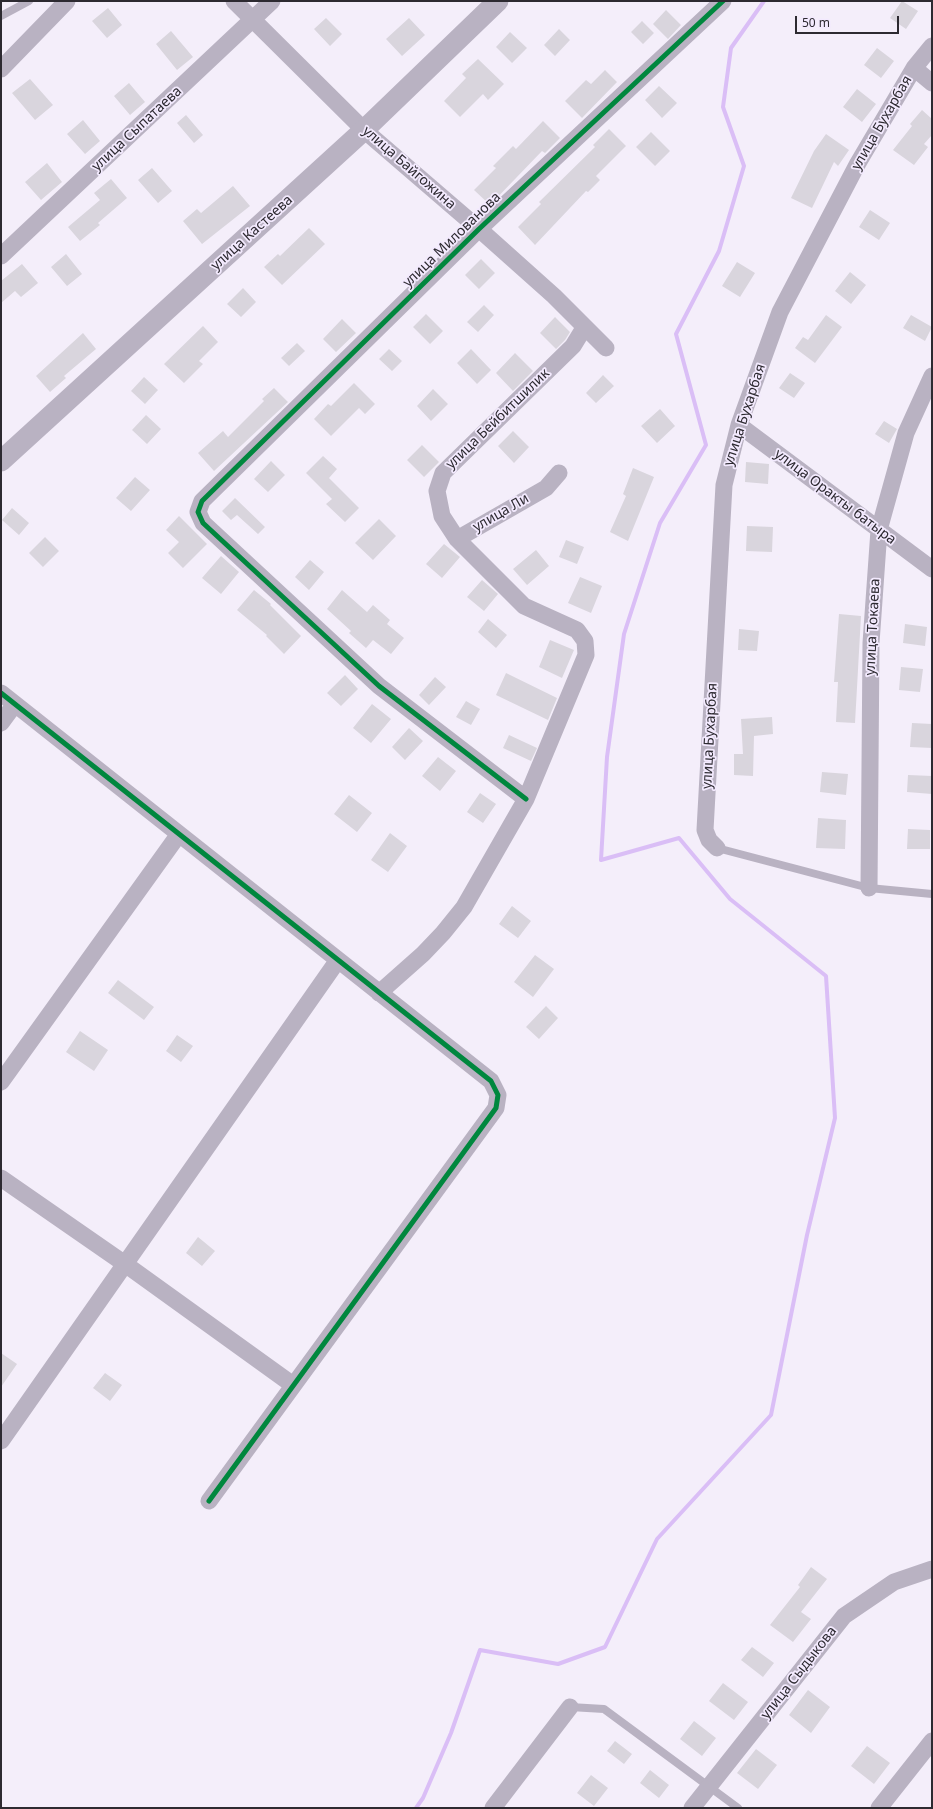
<!DOCTYPE html>
<meta charset="utf-8">
<style>
body{margin:0}
#map{position:relative;width:933px;height:1809px;overflow:hidden;background:#f4eefa;font-family:"Noto Sans",sans-serif}
canvas{display:block}
.frame{position:absolute;inset:0;border:2px solid #2d2a31;pointer-events:none}
.scale{position:absolute;left:795px;top:16px;width:104px;height:18px;box-sizing:border-box;border:2px solid #2d2a31;border-top:0;padding-left:5px;font-size:12px;line-height:14px;white-space:nowrap;color:#2d2a31;-webkit-text-stroke:3px #f3eafe;paint-order:stroke}
</style>
<div id="map">
<canvas width="933" height="1809"></canvas>
<div class="frame"></div>
<div class="scale">50 m</div>
</div>
<script>
const c = document.querySelector('canvas').getContext('2d');
c.lineJoin = 'round';
function stroke(path, color, width, dash) { c.strokeStyle = color; c.lineWidth = width; c.lineCap = dash ? 'butt' : 'round'; c.setLineDash(dash || []); c.stroke(path); }
function paint(path, color) { c.fillStyle = color; c.fill(path, 'evenodd'); }
function drawText(font, color, halo, rows, align = 'center') {
  c.font = font + ' "Noto Sans",sans-serif'; c.lineWidth = 3.5; c.setLineDash([]); c.textBaseline = 'middle'; c.strokeStyle = halo; c.fillStyle = color; for (const [text, x, y, turn = 0] of rows) {
    c.save(); c.translate(x, y); c.rotate((+turn || 0) * Math.PI / 180); c.textAlign = isNaN(turn) ? turn : align; if (halo) c.strokeText(text, 0, 0); c.fillText(text, 0, 0); c.restore();
  }
}
stroke(new Path2D(`
 M 416,1808 L 423,1798 L 451,1733 L 480,1650 L 558,1664 L 605,1647 L 657,1539 L 771,1415 L 807,1235 L 835,1118 L 826,976 L 730,899 L 679,838 L 601,860 L 607,757 L 624,634 L 660,523 L 706,445 L 676,334 L 719,251 L 744,166 L 723,107 L 731,48 L 764,1`), '#dabef6', 4);
paint(new Path2D(`
 M 902,1 L 918,11 L 906,29 L 890,18 Z
 M 108,8 L 122,25 L 107,38 L 92,21 Z
 M 666,10 L 681,25 L 668,39 L 653,24 Z
 M 326,18 L 342,34 L 330,46 L 314,29 Z
 M 409,18 L 425,35 L 402,56 L 386,39 Z
 M 642,21 L 654,33 L 643,44 L 631,32 Z
 M 559,29 L 570,40 L 555,56 L 544,45 Z
 M 171,31 L 193,57 L 177,70 L 156,44 Z
 M 510,32 L 527,48 L 512,63 L 496,47 Z
 M 877,48 L 894,61 L 881,78 L 864,65 Z
 M 478,59 L 504,84 L 488,100 L 483,94 L 460,117 L 444,101 L 466,78 L 462,74 Z
 M 605,70 L 617,82 L 582,118 L 565,101 L 586,80 L 591,84 Z
 M 30,79 L 53,105 L 35,120 L 12,93 Z
 M 129,83 L 145,102 L 130,115 L 114,96 Z
 M 659,86 L 677,103 L 662,118 L 645,100 Z
 M 857,89 L 876,104 L 862,122 L 843,107 Z
 M 922,110 L 932,119 L 932,135 L 924,144 L 928,147 L 914,165 L 893,150 L 912,126 L 910,124 Z
 M 186,115 L 203,135 L 194,143 L 177,123 Z
 M 83,120 L 100,141 L 85,154 L 67,134 Z
 M 543,121 L 560,138 L 545,153 L 542,151 L 490,205 L 474,190 L 496,168 L 493,166 L 513,146 L 516,149 Z
 M 609,129 L 626,146 L 596,176 L 600,180 L 588,192 L 586,191 L 535,245 L 518,227 L 541,204 L 539,202 L 595,147 L 593,145 Z
 M 651,132 L 670,151 L 655,166 L 636,147 Z
 M 826,134 L 849,150 L 838,166 L 834,162 L 812,208 L 791,198 L 814,151 Z
 M 47,163 L 62,182 L 41,200 L 25,182 Z
 M 152,168 L 172,191 L 158,203 L 138,180 Z
 M 111,179 L 127,198 L 98,223 L 100,225 L 80,241 L 68,227 L 100,200 L 94,193 Z
 M 233,186 L 250,206 L 202,244 L 183,221 L 197,209 L 201,213 Z
 M 870,210 L 890,223 L 879,240 L 859,227 Z
 M 309,228 L 325,244 L 282,285 L 264,267 L 278,254 L 280,256 Z
 M 66,254 L 82,274 L 67,286 L 51,267 Z
 M 481,259 L 495,273 L 479,289 L 465,275 Z
 M 737,262 L 755,273 L 740,297 L 722,286 Z
 M 22,264 L 38,283 L 21,297 L 15,291 L 1,303 L 1,281 Z
 M 850,272 L 866,285 L 851,304 L 835,291 Z
 M 243,288 L 256,302 L 241,317 L 227,304 Z
 M 484,305 L 494,315 L 478,332 L 467,322 Z
 M 426,314 L 443,331 L 430,344 L 413,327 Z
 M 826,315 L 842,327 L 815,363 L 795,348 L 803,337 L 808,340 Z
 M 911,315 L 932,327 L 925,341 L 903,328 Z
 M 555,317 L 570,332 L 565,340 L 556,349 L 540,333 Z
 M 342,319 L 356,333 L 336,352 L 323,339 Z
 M 203,326 L 218,342 L 199,361 L 203,364 L 184,383 L 164,364 Z
 M 83,333 L 96,349 L 64,376 L 66,378 L 50,392 L 36,376 Z
 M 297,343 L 305,351 L 289,366 L 281,358 Z
 M 389,349 L 402,361 L 392,371 L 379,359 Z
 M 471,349 L 491,370 L 477,384 L 457,363 Z
 M 515,353 L 533,371 L 513,391 L 496,373 Z
 M 790,373 L 805,383 L 794,398 L 779,388 Z
 M 603,375 L 614,386 L 596,403 L 586,393 Z
 M 144,377 L 158,390 L 145,404 L 131,391 Z
 M 354,383 L 375,404 L 365,414 L 359,408 L 331,436 L 314,419 L 328,404 L 331,406 Z
 M 274,388 L 288,402 L 214,471 L 198,453 L 223,431 L 228,437 L 264,401 L 262,399 Z
 M 433,389 L 448,404 L 431,421 L 417,406 Z
 M 660,409 L 675,426 L 657,443 L 641,426 Z
 M 146,415 L 161,429 L 147,444 L 132,430 Z
 M 884,421 L 897,429 L 889,443 L 875,434 Z
 M 513,431 L 529,447 L 514,463 L 498,446 Z
 M 422,445 L 439,462 L 424,477 L 407,460 Z
 M 323,456 L 337,469 L 329,478 L 359,508 L 345,522 L 326,504 L 332,499 L 306,473 Z
 M 271,461 L 285,475 L 268,492 L 254,479 Z
 M 746,462 L 769,464 L 768,484 L 745,482 Z
 M 633,468 L 654,477 L 628,541 L 610,532 L 626,496 L 623,494 Z
 M 135,477 L 150,490 L 131,511 L 116,498 Z
 M 235,498 L 265,527 L 258,534 L 237,515 L 231,520 L 222,511 Z
 M 12,508 L 29,523 L 19,535 L 2,520 Z
 M 179,516 L 207,544 L 183,568 L 168,553 L 179,542 L 166,530 Z
 M 379,519 L 396,536 L 373,560 L 355,543 Z
 M 747,526 L 773,527 L 772,552 L 746,551 Z
 M 45,537 L 59,551 L 43,567 L 29,553 Z
 M 566,540 L 584,547 L 577,564 L 559,557 Z
 M 444,544 L 460,557 L 442,578 L 426,564 Z
 M 536,550 L 549,566 L 527,585 L 513,569 Z
 M 221,556 L 239,572 L 221,594 L 202,578 Z
 M 310,560 L 324,572 L 309,590 L 295,577 Z
 M 580,577 L 602,586 L 591,613 L 568,603 Z
 M 482,580 L 498,594 L 484,611 L 467,597 Z
 M 254,590 L 271,604 L 270,605 L 301,636 L 284,654 L 266,636 L 267,635 L 237,610 Z
 M 342,590 L 367,612 L 373,605 L 390,620 L 387,624 L 404,638 L 391,654 L 373,640 L 366,648 L 349,633 L 351,631 L 327,609 Z
 M 839,614 L 861,616 L 855,723 L 836,722 L 838,682 L 834,682 Z
 M 488,619 L 507,635 L 496,648 L 478,632 Z
 M 905,624 L 927,627 L 925,646 L 903,643 Z
 M 739,629 L 759,631 L 757,651 L 738,650 Z
 M 550,640 L 574,650 L 562,678 L 539,667 Z
 M 901,667 L 923,669 L 920,692 L 899,690 Z
 M 506,673 L 557,698 L 548,720 L 496,695 Z
 M 345,675 L 358,689 L 341,706 L 327,693 Z
 M 435,677 L 446,687 L 429,705 L 419,695 Z
 M 466,701 L 480,709 L 471,725 L 456,717 Z
 M 372,704 L 391,719 L 371,743 L 353,728 Z
 M 772,717 L 773,734 L 754,736 L 753,776 L 734,775 L 734,754 L 743,754 L 741,719 Z
 M 912,723 L 932,724 L 932,748 L 910,747 Z
 M 409,728 L 423,741 L 405,760 L 392,747 Z
 M 509,735 L 537,748 L 531,761 L 503,748 Z
 M 438,757 L 456,771 L 440,791 L 422,776 Z
 M 822,772 L 848,774 L 846,795 L 820,792 Z
 M 908,775 L 932,776 L 932,794 L 907,792 Z
 M 480,793 L 496,804 L 483,823 L 467,812 Z
 M 349,795 L 372,813 L 357,832 L 334,814 Z
 M 818,818 L 846,820 L 845,849 L 816,848 Z
 M 908,829 L 930,830 L 930,849 L 907,849 Z
 M 390,833 L 407,846 L 388,872 L 371,860 Z
 M 512,906 L 531,921 L 518,938 L 499,924 Z
 M 535,955 L 554,969 L 533,997 L 514,982 Z
 M 118,980 L 154,1007 L 144,1020 L 108,993 Z
 M 546,1006 L 558,1018 L 539,1039 L 526,1027 Z
 M 80,1031 L 108,1050 L 94,1071 L 66,1052 Z
 M 177,1035 L 193,1046 L 181,1062 L 166,1051 Z
 M 198,1237 L 215,1251 L 202,1266 L 186,1253 Z
 M 1,1353 L 17,1364 L 1,1387 Z
 M 105,1373 L 122,1385 L 110,1401 L 93,1388 Z
 M 811,1567 L 827,1579 L 801,1612 L 811,1619 L 793,1642 L 770,1625 L 800,1587 L 798,1585 Z
 M 752,1647 L 774,1663 L 763,1677 L 741,1660 Z
 M 723,1683 L 748,1702 L 734,1720 L 709,1701 Z
 M 808,1690 L 830,1707 L 811,1733 L 789,1715 Z
 M 694,1721 L 716,1738 L 702,1756 L 680,1739 Z
 M 615,1741 L 632,1754 L 624,1764 L 607,1751 Z
 M 867,1746 L 890,1763 L 874,1784 L 851,1766 Z
 M 756,1749 L 777,1765 L 758,1789 L 737,1773 Z
 M 650,1770 L 669,1785 L 659,1798 L 640,1783 Z
 M 591,1775 L 608,1788 L 594,1806 L 577,1793 Z`), '#d9d5dd');
stroke(new Path2D(`
 M 1,16 L 29,1
 M 717,848 L 869,888 L 932,894
 M 570,1707 L 604,1709 L 738,1808`), '#b9b2c2', 8);
stroke(new Path2D(`
 M 234,1 L 364,130 L 479,229 L 554,296 L 606,348
 M 914,68 L 932,83
 M 1,69 L 67,1
 M 1,256 L 272,1
 M 739,425 L 932,569
 M 457,539 L 546,488 L 559,473
 M 1,693 L 491,1081 L 498,1095 L 496,1108 L 209,1501
 M 1,723 L 15,704
 M 526,799 L 379,686 L 203,523 L 198,512 L 202,501 L 479,229 L 723,1
 M 717,848 L 709,840 L 705,830 L 724,485 L 739,425 L 780,312 L 858,163 L 914,68 L 932,46
 M 869,888 L 871,643 L 879,530 L 906,433 L 932,376
 M 379,993 L 423,954 L 443,933 L 464,907 L 526,799 L 586,655 L 585,641 L 577,630 L 524,606 L 457,539 L 442,516 L 437,491 L 443,473 L 573,346 L 584,328
 M 1,1082 L 179,834
 M 1,1178 L 125,1264 L 293,1385
 M 1,1441 L 338,960
 M 493,1808 L 570,1707
 M 692,1808 L 844,1616 L 894,1582 L 932,1569
 M 879,1808 L 932,1741`), '#b9b2c2', 17);
stroke(new Path2D(`
 M 1,461 L 364,130 L 498,1`), '#b9b2c2', 21);
stroke(new Path2D(`
 M 1,693 L 491,1081 L 498,1095 L 496,1108 L 209,1501
 M 526,799 L 379,686 L 203,523 L 198,512 L 202,501 L 479,229 L 723,1`), '#00873e', 5);
drawText('14px', '#2d2a31', '#f3eafe', [
 ["улица Бухарбая",882,123,-60],
 ["улица Сыпатаева",137,129,-43],
 ["улица Байгожина",409,168,41],
 ["улица Кастеева",252,233,-42],
 ["улица Милованова",452,240,-44],
 ["улица Бухарбая",745,415,-72],
 ["улица Бейбитшилик",498,419,-44],
 ["улица Оракты батыра",835,497,37],
 ["улица Ли",501,513,-30],
 ["улица Токаева",873,627,-87],
 ["улица Бухарбая",710,736,-87],
 ["улица Сыдыкова",799,1673,-52]
]);
</script>
